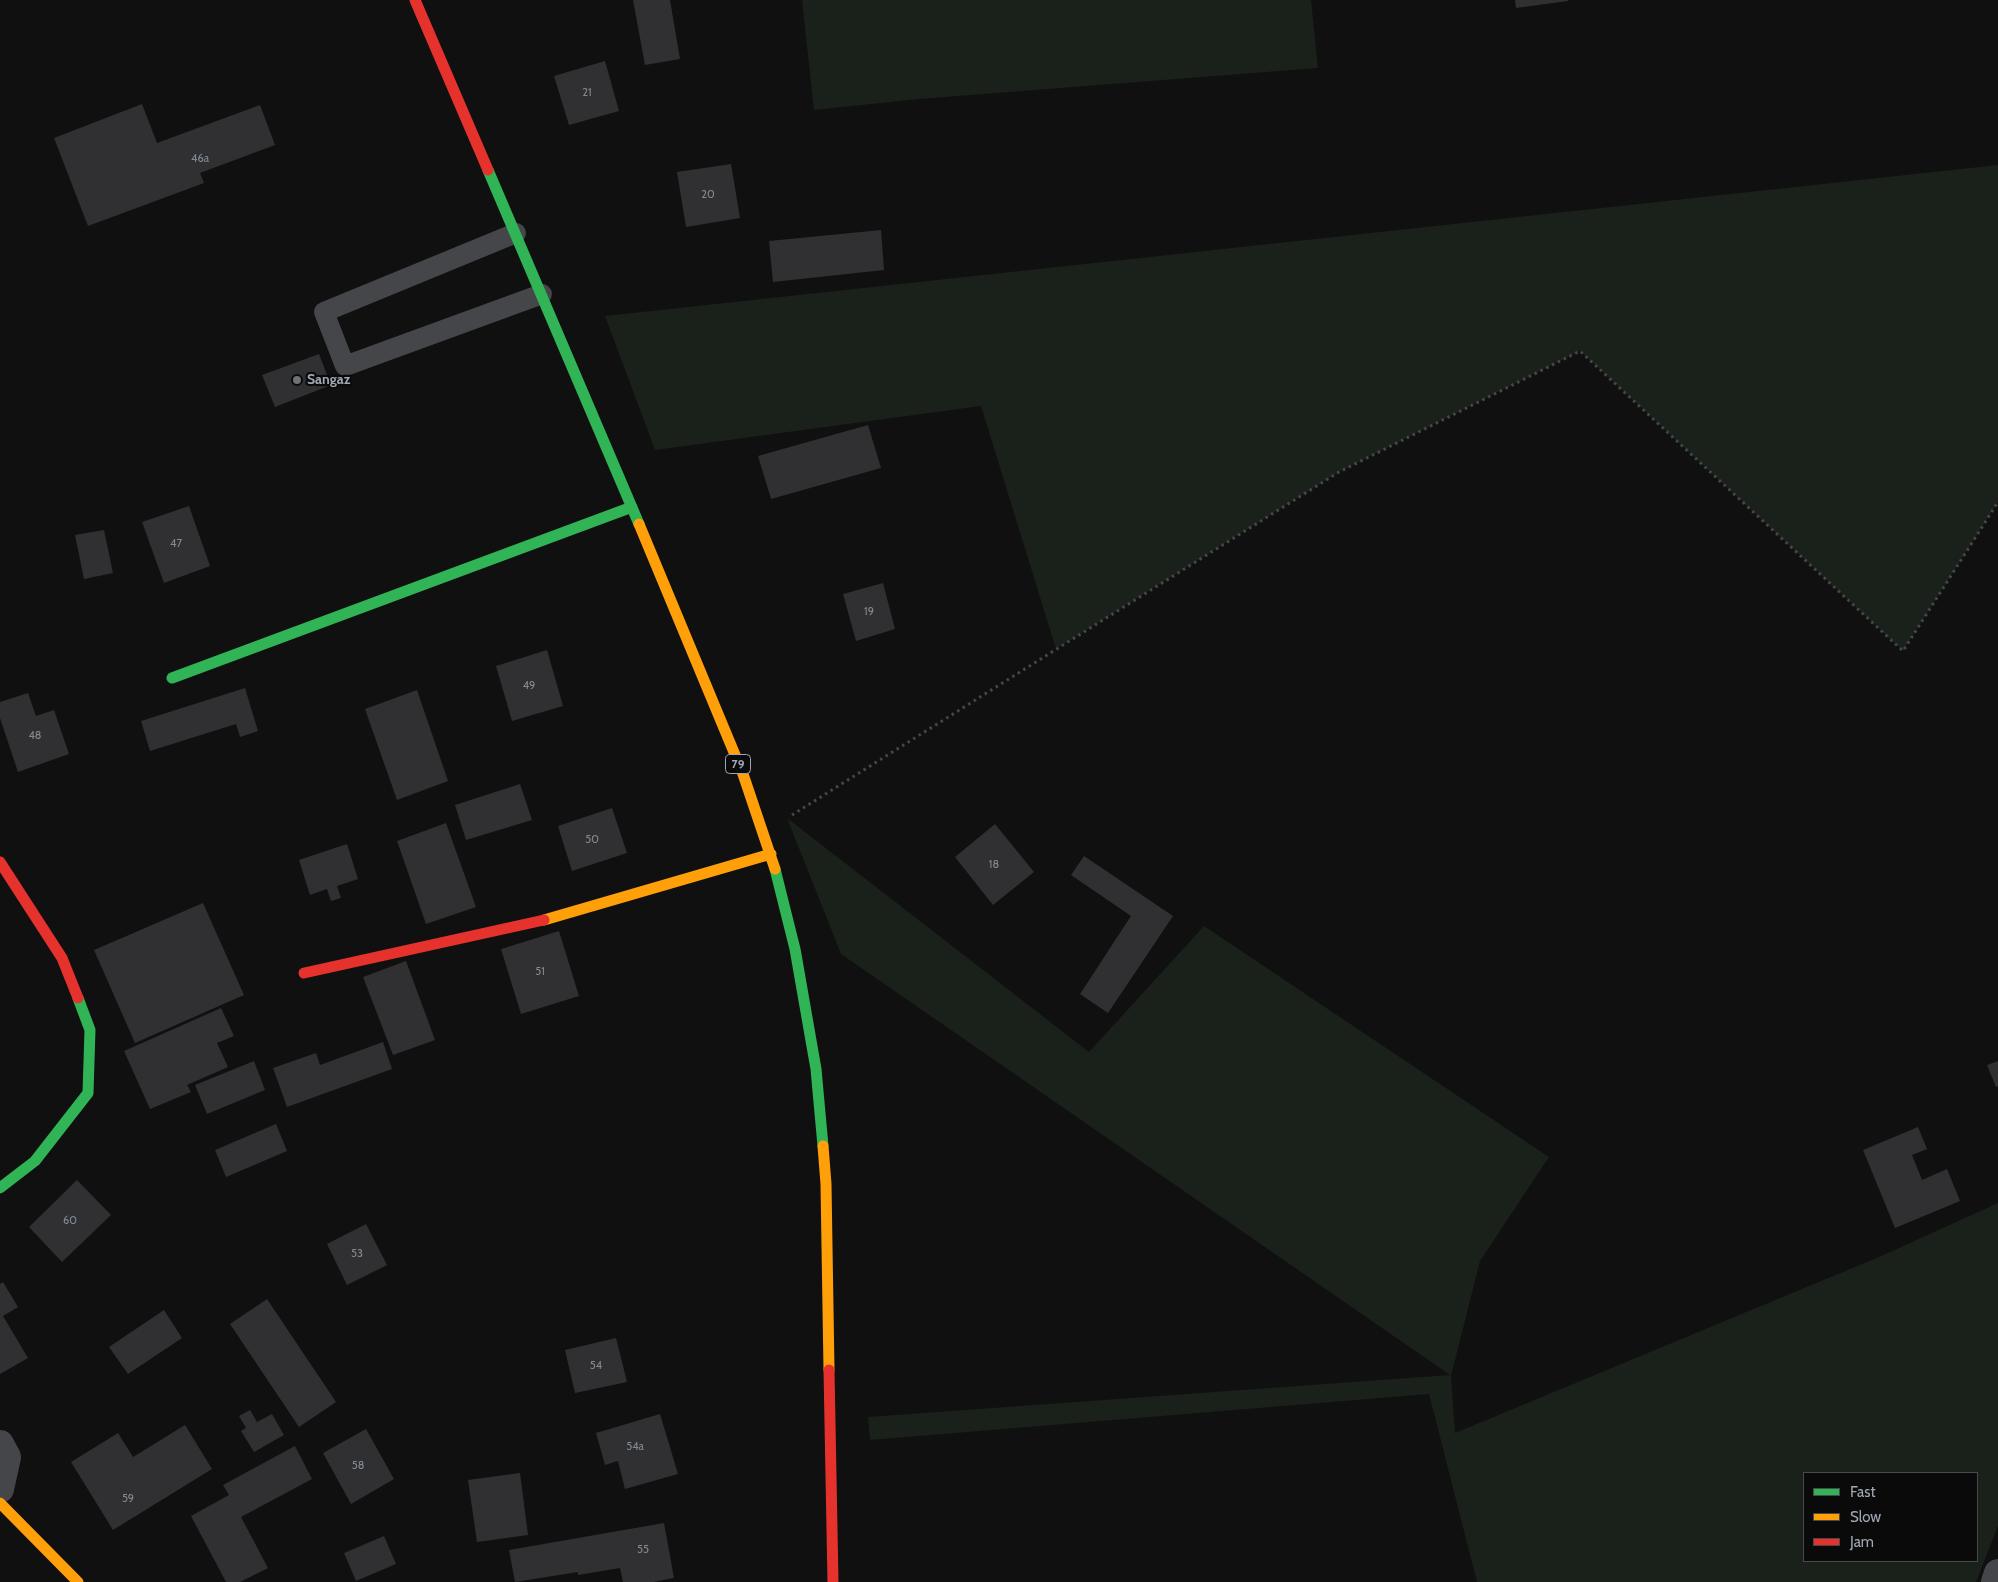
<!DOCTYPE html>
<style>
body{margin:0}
#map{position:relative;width:1998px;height:1582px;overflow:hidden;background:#101010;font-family:Cabin,sans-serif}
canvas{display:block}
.legend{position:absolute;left:1803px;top:1472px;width:175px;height:90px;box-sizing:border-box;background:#0a0a0b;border:1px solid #46494e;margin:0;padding:6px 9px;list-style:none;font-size:15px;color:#9fa7b2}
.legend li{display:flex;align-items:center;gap:10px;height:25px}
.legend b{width:25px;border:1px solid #46494e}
</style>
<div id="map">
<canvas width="1998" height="1582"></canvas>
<ul class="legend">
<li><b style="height:6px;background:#30b455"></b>Fast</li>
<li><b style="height:6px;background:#ff9f0a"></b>Slow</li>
<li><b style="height:6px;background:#e5322d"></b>Jam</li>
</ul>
</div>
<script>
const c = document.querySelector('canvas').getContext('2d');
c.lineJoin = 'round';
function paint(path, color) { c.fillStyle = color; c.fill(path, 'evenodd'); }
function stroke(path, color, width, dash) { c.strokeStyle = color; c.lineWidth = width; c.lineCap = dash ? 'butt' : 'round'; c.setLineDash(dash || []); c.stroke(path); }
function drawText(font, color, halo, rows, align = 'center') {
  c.font = font + ' Cabin,sans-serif'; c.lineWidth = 4.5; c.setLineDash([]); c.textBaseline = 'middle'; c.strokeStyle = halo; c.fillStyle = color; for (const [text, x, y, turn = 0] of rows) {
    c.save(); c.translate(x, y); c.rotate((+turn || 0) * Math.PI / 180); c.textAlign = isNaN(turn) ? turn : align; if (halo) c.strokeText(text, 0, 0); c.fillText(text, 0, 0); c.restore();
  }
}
paint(new Path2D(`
 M 802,0 L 1311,0 L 1318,68 L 919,99 L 814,110 Z
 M 1998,165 L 1998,502 L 1903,651 L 1580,351 L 1339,472 L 1056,649 L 981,406 L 655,450 L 605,316 Z
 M 787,818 L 1089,1052 L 1204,926 L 1549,1157 L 1480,1261 L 1451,1376 L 1455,1433 L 1879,1257 L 1998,1203 L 1998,1526 L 1976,1582 L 1477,1582 L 1429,1394 L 870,1440 L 868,1417 L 1450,1375 L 841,954 ZM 1804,1473 L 1977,1473 L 1977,1561 L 1804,1561 Z`), '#1a201a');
paint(new Path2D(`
 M 633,0 L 670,0 L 680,59 L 645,65 Z
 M 1515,0 L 1568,0 L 1568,1 L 1516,8 Z
 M 605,61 L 619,111 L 569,125 L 554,76 Z
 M 142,104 L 157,143 L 260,105 L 275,145 L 200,173 L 204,183 L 88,226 L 54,138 Z
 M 731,164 L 740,218 L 686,227 L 677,172 Z
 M 881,230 L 884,270 L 773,282 L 769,241 Z
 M 319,354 L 331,385 L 275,407 L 262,375 Z
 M 868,425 L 881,468 L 771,499 L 758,456 Z
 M 189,506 L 210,566 L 164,583 L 142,522 Z
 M 104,530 L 113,573 L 84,579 L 75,535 Z
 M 883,583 L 895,629 L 856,641 L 843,594 Z
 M 547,650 L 563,706 L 512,721 L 496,666 Z
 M 245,688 L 258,731 L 240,737 L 236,724 L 150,751 L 141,721 Z
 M 417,690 L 448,781 L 397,800 L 365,709 Z
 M 28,693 L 36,716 L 54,710 L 69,754 L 18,772 L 0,718 L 0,702 Z
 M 520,784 L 532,820 L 466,840 L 455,805 Z
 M 612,808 L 627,853 L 572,871 L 558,826 Z
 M 446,823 L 476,907 L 426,924 L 397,841 Z
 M 995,824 L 1034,872 L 993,905 L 955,857 Z
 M 347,844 L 358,879 L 337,886 L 341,898 L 331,901 L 327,889 L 310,895 L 299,860 Z
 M 1084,856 L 1173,916 L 1108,1013 L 1080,994 L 1131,916 L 1071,875 Z
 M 203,903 L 244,995 L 135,1043 L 94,950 Z
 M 559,931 L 579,996 L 521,1014 L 501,949 Z
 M 406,961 L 435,1040 L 393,1055 L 363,977 Z
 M 221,1008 L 234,1036 L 217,1043 L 228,1067 L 187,1085 L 191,1092 L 150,1109 L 124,1051 Z
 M 383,1042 L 392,1069 L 287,1107 L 273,1068 L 316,1053 L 320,1065 Z
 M 254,1061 L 265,1090 L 207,1114 L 195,1085 Z
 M 1998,1061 L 1998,1086 L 1996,1087 L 1987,1065 Z
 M 276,1124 L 287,1151 L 226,1177 L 215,1150 Z
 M 1918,1127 L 1927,1149 L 1912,1155 L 1922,1180 L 1947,1169 L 1960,1201 L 1895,1228 L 1863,1150 Z
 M 77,1180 L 111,1215 L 62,1262 L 29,1227 Z
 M 366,1224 L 387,1265 L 347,1285 L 327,1244 Z
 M 3,1282 L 18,1307 L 3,1316 L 28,1358 L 0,1374 L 0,1284 Z
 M 267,1299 L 336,1402 L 299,1427 L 230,1324 Z
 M 164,1310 L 182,1338 L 128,1374 L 109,1347 Z
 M 616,1338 L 627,1382 L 575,1393 L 565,1350 Z
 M 250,1410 L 257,1422 L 272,1414 L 284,1435 L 254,1452 L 241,1431 L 246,1428 L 239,1416 Z
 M 660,1414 L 678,1474 L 625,1489 L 618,1461 L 605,1465 L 596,1433 Z
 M 185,1425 L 212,1469 L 113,1530 L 71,1462 L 118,1433 L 133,1457 Z
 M 366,1429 L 394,1479 L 351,1504 L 323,1453 Z
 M 295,1446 L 312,1479 L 241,1517 L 268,1568 L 240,1582 L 226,1582 L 191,1516 L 229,1495 L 223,1485 Z
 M 520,1473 L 528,1535 L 477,1542 L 468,1480 Z
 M 664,1523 L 674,1578 L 653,1582 L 623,1582 L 620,1568 L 578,1575 L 578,1572 L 515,1582 L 509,1550 Z
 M 384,1536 L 396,1564 L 356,1581 L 344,1553 Z`), '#303033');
stroke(new Path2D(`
 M 792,815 L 1339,472 L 1580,351 L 1903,651 L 1998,502`), '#45474b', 3, [2.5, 4]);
stroke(new Path2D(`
 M 516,233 L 324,312 L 345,366 L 542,294`), '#444649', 20);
stroke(new Path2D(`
 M 0,1444 L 7,1457 L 0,1489
 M 1995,1582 L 1998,1573`), '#444649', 28);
stroke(new Path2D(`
 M 488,170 L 639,524
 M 172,678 L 632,507
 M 775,869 L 795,949 L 816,1069 L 823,1146
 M 0,1188 L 35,1161 L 88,1093 L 90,1030 L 78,998`), '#30b455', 11);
stroke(new Path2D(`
 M 639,524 L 743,774 L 775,869
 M 544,920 L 771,854
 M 823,1146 L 826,1184 L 829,1370
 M 0,1503 L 78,1582`), '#ff9f0a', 11);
stroke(new Path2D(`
 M 415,0 L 488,170
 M 0,862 L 62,958 L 78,998
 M 304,973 L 544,920
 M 829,1370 L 833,1582`), '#e5322d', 11);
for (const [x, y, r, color] of [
 [297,380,5,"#6d7279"]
]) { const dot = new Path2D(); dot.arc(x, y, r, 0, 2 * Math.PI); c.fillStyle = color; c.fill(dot); stroke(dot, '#0a0a0b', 2); }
drawText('11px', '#838992', null, [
 ["21",587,93],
 ["46a",200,159],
 ["20",708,195],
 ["47",176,544],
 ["19",869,612],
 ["49",529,686],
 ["48",35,736],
 ["50",592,840],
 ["18",994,865],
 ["51",540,972],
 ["60",70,1221],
 ["53",357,1254],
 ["54",596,1366],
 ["54a",635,1447],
 ["58",358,1466],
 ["59",128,1499],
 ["55",643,1550]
]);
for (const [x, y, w] of [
 [738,764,25]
]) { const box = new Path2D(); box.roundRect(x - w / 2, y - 9.5, w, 19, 4); c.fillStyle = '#0a0a0b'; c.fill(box); stroke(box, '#9fa7b2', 1); }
drawText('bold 12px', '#9fa7b2', null, [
 ["79",738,764]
]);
drawText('bold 14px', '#9fa7b2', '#0a0a0b', [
 ["Sangaz",307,380]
], 'left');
</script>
